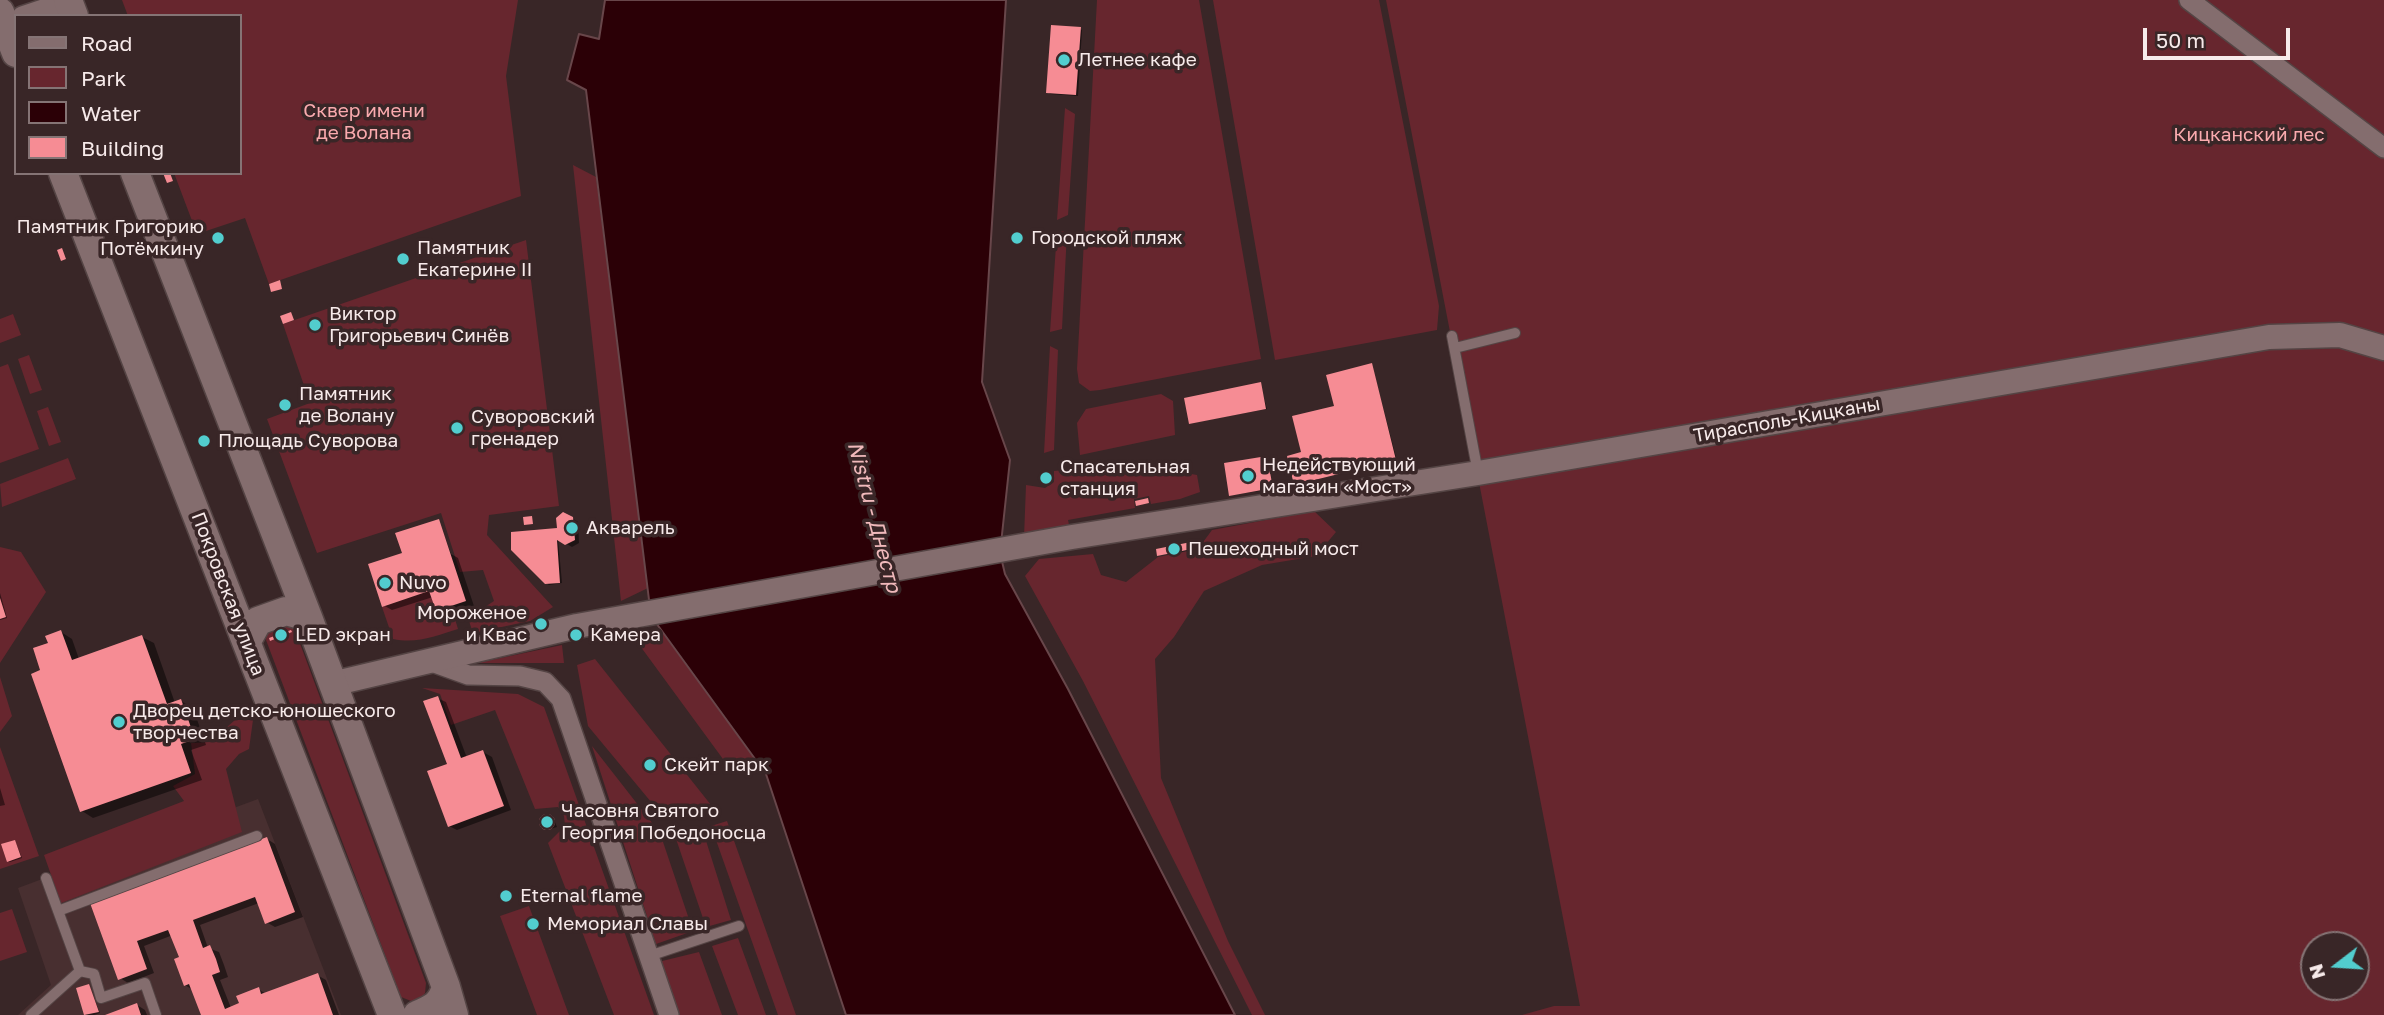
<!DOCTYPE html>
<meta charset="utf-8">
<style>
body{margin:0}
#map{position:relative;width:2384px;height:1015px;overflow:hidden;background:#392627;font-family:"Golos Text",sans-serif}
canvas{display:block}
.legend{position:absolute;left:14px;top:14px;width:228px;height:161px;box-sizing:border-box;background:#392627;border:2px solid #857475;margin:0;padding:9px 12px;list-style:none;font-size:21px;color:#f7eaea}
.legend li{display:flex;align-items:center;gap:14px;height:35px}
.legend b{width:35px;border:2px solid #857475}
.north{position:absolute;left:2300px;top:931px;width:70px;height:70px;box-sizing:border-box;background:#392627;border:2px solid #857475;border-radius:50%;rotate:253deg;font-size:19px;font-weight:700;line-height:28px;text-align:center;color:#f7eaea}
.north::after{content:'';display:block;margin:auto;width:24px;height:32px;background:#52cdce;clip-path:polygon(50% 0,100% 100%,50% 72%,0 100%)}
.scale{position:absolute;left:2143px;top:28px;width:147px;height:32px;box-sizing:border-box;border:4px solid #f7eaea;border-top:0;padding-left:9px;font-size:21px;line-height:24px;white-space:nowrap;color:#f7eaea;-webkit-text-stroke:5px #392627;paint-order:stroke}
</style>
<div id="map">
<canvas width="2384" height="1015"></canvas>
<ul class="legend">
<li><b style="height:9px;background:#846d6e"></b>Road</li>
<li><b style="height:19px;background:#67262e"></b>Park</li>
<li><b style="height:19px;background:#2b0006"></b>Water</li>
<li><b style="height:19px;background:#f68c94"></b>Building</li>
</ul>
<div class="north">N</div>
<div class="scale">50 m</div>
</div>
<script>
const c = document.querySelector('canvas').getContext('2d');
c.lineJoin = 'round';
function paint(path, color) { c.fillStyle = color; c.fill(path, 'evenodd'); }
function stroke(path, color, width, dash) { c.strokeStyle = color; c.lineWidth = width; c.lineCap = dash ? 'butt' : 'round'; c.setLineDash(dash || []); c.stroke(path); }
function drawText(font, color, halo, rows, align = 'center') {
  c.font = font + ' "Golos Text",sans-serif'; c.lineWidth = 7; c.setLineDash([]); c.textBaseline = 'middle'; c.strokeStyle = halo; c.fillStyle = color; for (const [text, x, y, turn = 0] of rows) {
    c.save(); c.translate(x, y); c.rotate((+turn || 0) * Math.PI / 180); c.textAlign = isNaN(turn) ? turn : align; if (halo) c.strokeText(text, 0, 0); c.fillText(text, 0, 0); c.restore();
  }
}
paint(new Path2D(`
 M 258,799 L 341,1015 L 18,1015 L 51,985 L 18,888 Z`), '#482f30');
paint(new Path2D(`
 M 122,0 L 518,0 L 506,76 L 521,196 L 269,284 L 245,218 L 197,234 L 174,173 L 240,173 L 240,16 L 128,16 Z
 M 1097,0 L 1199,0 L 1261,359 L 1100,390 L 1090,391 L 1079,383 L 1077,369 Z
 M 1213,0 L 1379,0 L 1439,306 L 1437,330 L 1275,360 Z
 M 1386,0 L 2384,0 L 2384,1015 L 1522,1015 L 1554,1006 L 1580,1006 ZM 2314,945 L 2356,945 L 2356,987 L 2314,987 Z
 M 1065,108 L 1075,114 L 1068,215 L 1057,220 Z
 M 573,165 L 596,177 L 648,588 L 621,601 Z
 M 1057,231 L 1067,232 L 1062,329 L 1050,332 Z
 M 526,240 L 559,506 L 489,515 L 487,535 L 553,607 L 530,621 L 473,633 L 468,618 L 494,601 L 483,570 L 460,572 L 441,513 L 317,553 L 267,419 L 310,403 L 283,324 Z
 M 13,314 L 21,335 L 0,343 L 0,319 Z
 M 1050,346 L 1058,350 L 1054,450 L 1044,453 Z
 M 29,355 L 42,390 L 30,394 L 18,359 Z
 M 8,364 L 39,449 L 0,463 L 0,367 Z
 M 1161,394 L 1173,401 L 1175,435 L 1080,455 L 1077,423 L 1086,409 Z
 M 48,407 L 61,442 L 49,446 L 37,411 Z
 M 68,458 L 76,479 L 2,507 L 0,484 Z
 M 1073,466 L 1151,467 L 1197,475 L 1200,492 L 1180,499 L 1151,504 L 1149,496 L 1134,499 L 1135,508 L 1068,520 L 1070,529 L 1024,537 L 1026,485 L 1045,488 L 1054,482 L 1054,471 L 1066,470 Z
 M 1314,511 L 1336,532 L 1316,556 L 1262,565 L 1204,591 L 1174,637 L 1155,659 L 1161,778 L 1228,941 L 1265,1015 L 1252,1015 L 1083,681 L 1025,576 L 1039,559 L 1093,554 L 1101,575 L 1126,582 L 1158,557 L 1198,549 L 1212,530 Z
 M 0,547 L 21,552 L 46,592 L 0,663 Z
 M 429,591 L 436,611 L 451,606 L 458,629 C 436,636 417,644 393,639 L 382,607 Z
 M 284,623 L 295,630 L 426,983 L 425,993 L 420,1000 L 411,1001 L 401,997 L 266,640 L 267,632 Z
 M 663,633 L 754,758 L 731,770 L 635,639 Z
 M 562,645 L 564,663 L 477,663 Z
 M 595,659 L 711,805 L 666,820 L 588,726 L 577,665 Z
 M 0,677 L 12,716 L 0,732 Z
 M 422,688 L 518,694 L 544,707 L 654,1015 L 614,1015 L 548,843 L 565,826 L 564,816 L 558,807 L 535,809 L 495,710 L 451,725 L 440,694 Z
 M 235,720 L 253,720 L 249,749 L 239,754 L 226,769 L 242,832 L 61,903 L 44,855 L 184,801 L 173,786 L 195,774 L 191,743 L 210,742 Z
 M 592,746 L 660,833 L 693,931 L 656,944 Z
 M 0,747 L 39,856 L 0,869 Z
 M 727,821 L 796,1015 L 778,1015 L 711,826 Z
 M 702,828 L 731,920 L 706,927 L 674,833 Z
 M 529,906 L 569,1015 L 537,1015 L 500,916 Z
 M 12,909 L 27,952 L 0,961 L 0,913 Z
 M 738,938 L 766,1015 L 738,1015 L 712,946 Z
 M 699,952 L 722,1015 L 677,1015 L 658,962 Z`), '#67262e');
const water = new Path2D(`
 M 605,0 L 1006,0 L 982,382 L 1010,460 L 1000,553 L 1005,574 L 1068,689 L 1235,1015 L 846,1015 L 766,774 L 651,616 L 586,90 L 567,80 L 579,34 L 599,39 Z`);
paint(water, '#2b0006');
stroke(water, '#68464a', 2);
paint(new Path2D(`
 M 1080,29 L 1082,30 L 1078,96 L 1050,94 L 1048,92 Z
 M 1372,365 L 1397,461 L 1296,484 L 1336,407 Z
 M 1260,384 L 1267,409 L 1191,423 Z
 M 1267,458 L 1274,489 L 1231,495 Z
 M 572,518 L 578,522 L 579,543 L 572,547 L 558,539 L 562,583 L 549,585 L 546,583 L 559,532 Z
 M 439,521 L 451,554 L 458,558 L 474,606 L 446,615 L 437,610 L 433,597 L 392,610 L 383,605 L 406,554 Z
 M 1195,543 L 1199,549 L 1159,555 Z
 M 0,593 L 7,618 L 0,620 Z
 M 61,632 L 72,639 L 79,659 L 142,637 L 154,643 L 175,703 L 181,701 L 193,708 L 206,745 L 191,750 L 202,780 L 93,818 L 82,811 L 43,672 L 50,644 Z
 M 437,698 L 446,702 L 467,758 L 483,752 L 492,757 L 511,810 L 457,830 L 449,826 L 449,765 Z
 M 0,788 L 5,805 L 0,806 Z
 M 552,815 L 557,827 L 547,830 L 541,819 Z
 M 267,839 L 275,844 L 303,917 L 275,927 L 266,922 L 259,903 L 200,925 L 208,948 L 219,952 L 224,965 L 228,977 L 220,980 L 231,1008 L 241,1004 L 258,989 L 266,994 L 317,975 L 326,980 L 339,1015 L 203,1015 L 193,990 L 185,985 L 181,958 L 173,935 L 144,946 L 154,973 L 128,983 L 120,978 L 92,904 Z
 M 15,841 L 22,858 L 10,862 L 8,861 Z
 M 89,986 L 100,1013 L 94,1015 L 86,1015 L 78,989 Z
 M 137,1005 L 145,1010 L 147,1015 L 109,1015 Z`), '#0007');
paint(new Path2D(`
 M 1051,25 L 1081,27 L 1076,95 L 1046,93 Z
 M 163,173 L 170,173 L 173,181 L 167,183 Z
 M 62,248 L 66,259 L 61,261 L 57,250 Z
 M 406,253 L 409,261 L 401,264 L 398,256 Z
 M 280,280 L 282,289 L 271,292 L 269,284 Z
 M 291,312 L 294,320 L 283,324 L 280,316 Z
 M 1372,363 L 1396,460 L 1294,485 L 1287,456 L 1301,452 L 1292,416 L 1334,406 L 1326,375 Z
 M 1261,382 L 1266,409 L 1189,424 L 1184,398 Z
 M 1267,456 L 1273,488 L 1229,496 L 1224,463 Z
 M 1046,472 L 1052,478 L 1047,484 L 1040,478 Z
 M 1148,498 L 1149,503 L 1136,506 L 1135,501 Z
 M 563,512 L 573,517 L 575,540 L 565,545 L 557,540 L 560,583 L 545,584 L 511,550 L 511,532 L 557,528 L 556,518 Z
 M 532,516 L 533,524 L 524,525 L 523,517 Z
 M 439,519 L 466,601 L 436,611 L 429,591 L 382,607 L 368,564 L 402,553 L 395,533 Z
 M 1196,541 L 1197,548 L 1157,556 L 1156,549 Z
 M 0,598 L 6,617 L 0,619 Z
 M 61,630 L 72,660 L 142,635 L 167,704 L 181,699 L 195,739 L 181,744 L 191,773 L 80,812 L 31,674 L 40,670 L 33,648 L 48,643 L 45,636 Z
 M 291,630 L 292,632 L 270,641 L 269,638 Z
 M 438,696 L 461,758 L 483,750 L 504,806 L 448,827 L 427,771 L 447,764 L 423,701 Z
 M539 822a8 8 0 1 1 16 0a8 8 0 1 1-16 0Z
 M 267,837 L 295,912 L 265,924 L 255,897 L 193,920 L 203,948 L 210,945 L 216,959 L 220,972 L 212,975 L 225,1009 L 239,1003 L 236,996 L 259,987 L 261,994 L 318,973 L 333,1015 L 201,1015 L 189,984 L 184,986 L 174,959 L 179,957 L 168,930 L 137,941 L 147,969 L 118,980 L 90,903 Z
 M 15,840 L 21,857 L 7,862 L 1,844 Z
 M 89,984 L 99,1012 L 84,1015 L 76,988 Z
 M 137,1003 L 141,1015 L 105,1015 Z`), '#f68c94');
const service = new Path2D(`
 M 1452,336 L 1478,473
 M 1455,348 L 1515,333
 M 46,878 L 80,971
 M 58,911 L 257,836
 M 649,956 L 739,926
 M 31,1015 L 80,971 L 94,974 L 101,998 L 145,983 L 156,1015`);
const minor = new Path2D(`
 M 2189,0 L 2384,148
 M 22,16 L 70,0
 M 429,661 L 468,675 L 520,676 L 545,682 L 561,699 L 669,1015`);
const tertiary = new Path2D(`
 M 332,684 L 577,626 L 1072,537 L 1478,473 L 2269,337 L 2340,335 L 2384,348`);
const secondary = new Path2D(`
 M 68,0 L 74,16
 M 0,12 L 16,53
 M 63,173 L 392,1015
 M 135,173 L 308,617 L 446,987 L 454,1015
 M 247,641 L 258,621 L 286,611 L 308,617
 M 417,1015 C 433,1008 441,1005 446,987`);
stroke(service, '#544444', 12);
stroke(minor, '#544444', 22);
stroke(tertiary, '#544444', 27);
stroke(secondary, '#544444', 31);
stroke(service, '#846d6e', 10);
stroke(minor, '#846d6e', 19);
stroke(tertiary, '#846d6e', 24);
stroke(secondary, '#846d6e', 28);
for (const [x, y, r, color] of [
 [1064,60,7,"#52cdce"],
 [218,238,7,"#52cdce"],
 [1017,238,7,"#52cdce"],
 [403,259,7,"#52cdce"],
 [315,325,7,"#52cdce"],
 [285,405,7,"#52cdce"],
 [457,428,7,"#52cdce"],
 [204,441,7,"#52cdce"],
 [1248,476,7,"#52cdce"],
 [1046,478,7,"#52cdce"],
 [572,528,7,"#52cdce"],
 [1174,549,7,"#52cdce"],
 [385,583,7,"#52cdce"],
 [541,624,7,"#52cdce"],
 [281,635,7,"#52cdce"],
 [576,635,7,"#52cdce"],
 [119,722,7,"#52cdce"],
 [650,765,7,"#52cdce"],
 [547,822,7,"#52cdce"],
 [506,896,7,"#52cdce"],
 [533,924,7,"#52cdce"]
]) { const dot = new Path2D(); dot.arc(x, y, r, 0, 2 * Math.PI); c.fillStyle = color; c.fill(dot); stroke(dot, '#392627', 2.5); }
drawText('19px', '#f7eaea', '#392627', [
 ["Летнее кафе",1078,60],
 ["Памятник Григорию",204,227,"right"],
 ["Потёмкину",204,249,"right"],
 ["Городской пляж",1031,238],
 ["Памятник",417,248],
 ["Екатерине II",417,270],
 ["Виктор",329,314],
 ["Григорьевич Синёв",329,336],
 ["Памятник",299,394],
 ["де Волану",299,416],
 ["Суворовский",471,417],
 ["гренадер",471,439],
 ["Площадь Суворова",218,441],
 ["Недействующий",1262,465],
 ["магазин «Мост»",1262,487],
 ["Спасательная",1060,467],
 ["станция",1060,489],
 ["Акварель",586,528],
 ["Пешеходный мост",1188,549],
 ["Nuvo",399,583],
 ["Мороженое",527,613,"right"],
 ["и Квас",527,635,"right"],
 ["LED экран",295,635],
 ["Камера",590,635],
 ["Дворец детско-юношеского",133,711],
 ["творчества",133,733],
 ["Скейт парк",664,765],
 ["Часовня Святого",561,811],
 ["Георгия Победоносца",561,833],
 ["Eternal flame",520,896],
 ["Мемориал Славы",547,924]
], 'left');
drawText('19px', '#faaaae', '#392627', [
 ["Сквер имени",364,111],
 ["де Волана",364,133],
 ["Кицканский лес",2249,135]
]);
drawText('19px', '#f7eaea', '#392627', [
 ["Тирасполь-Кицканы",1787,420,-10],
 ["Покровская улица",228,594,69]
]);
drawText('italic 21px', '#f0b9bb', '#392627', [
 ["Nistru - Днестр",874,517,75]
]);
</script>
